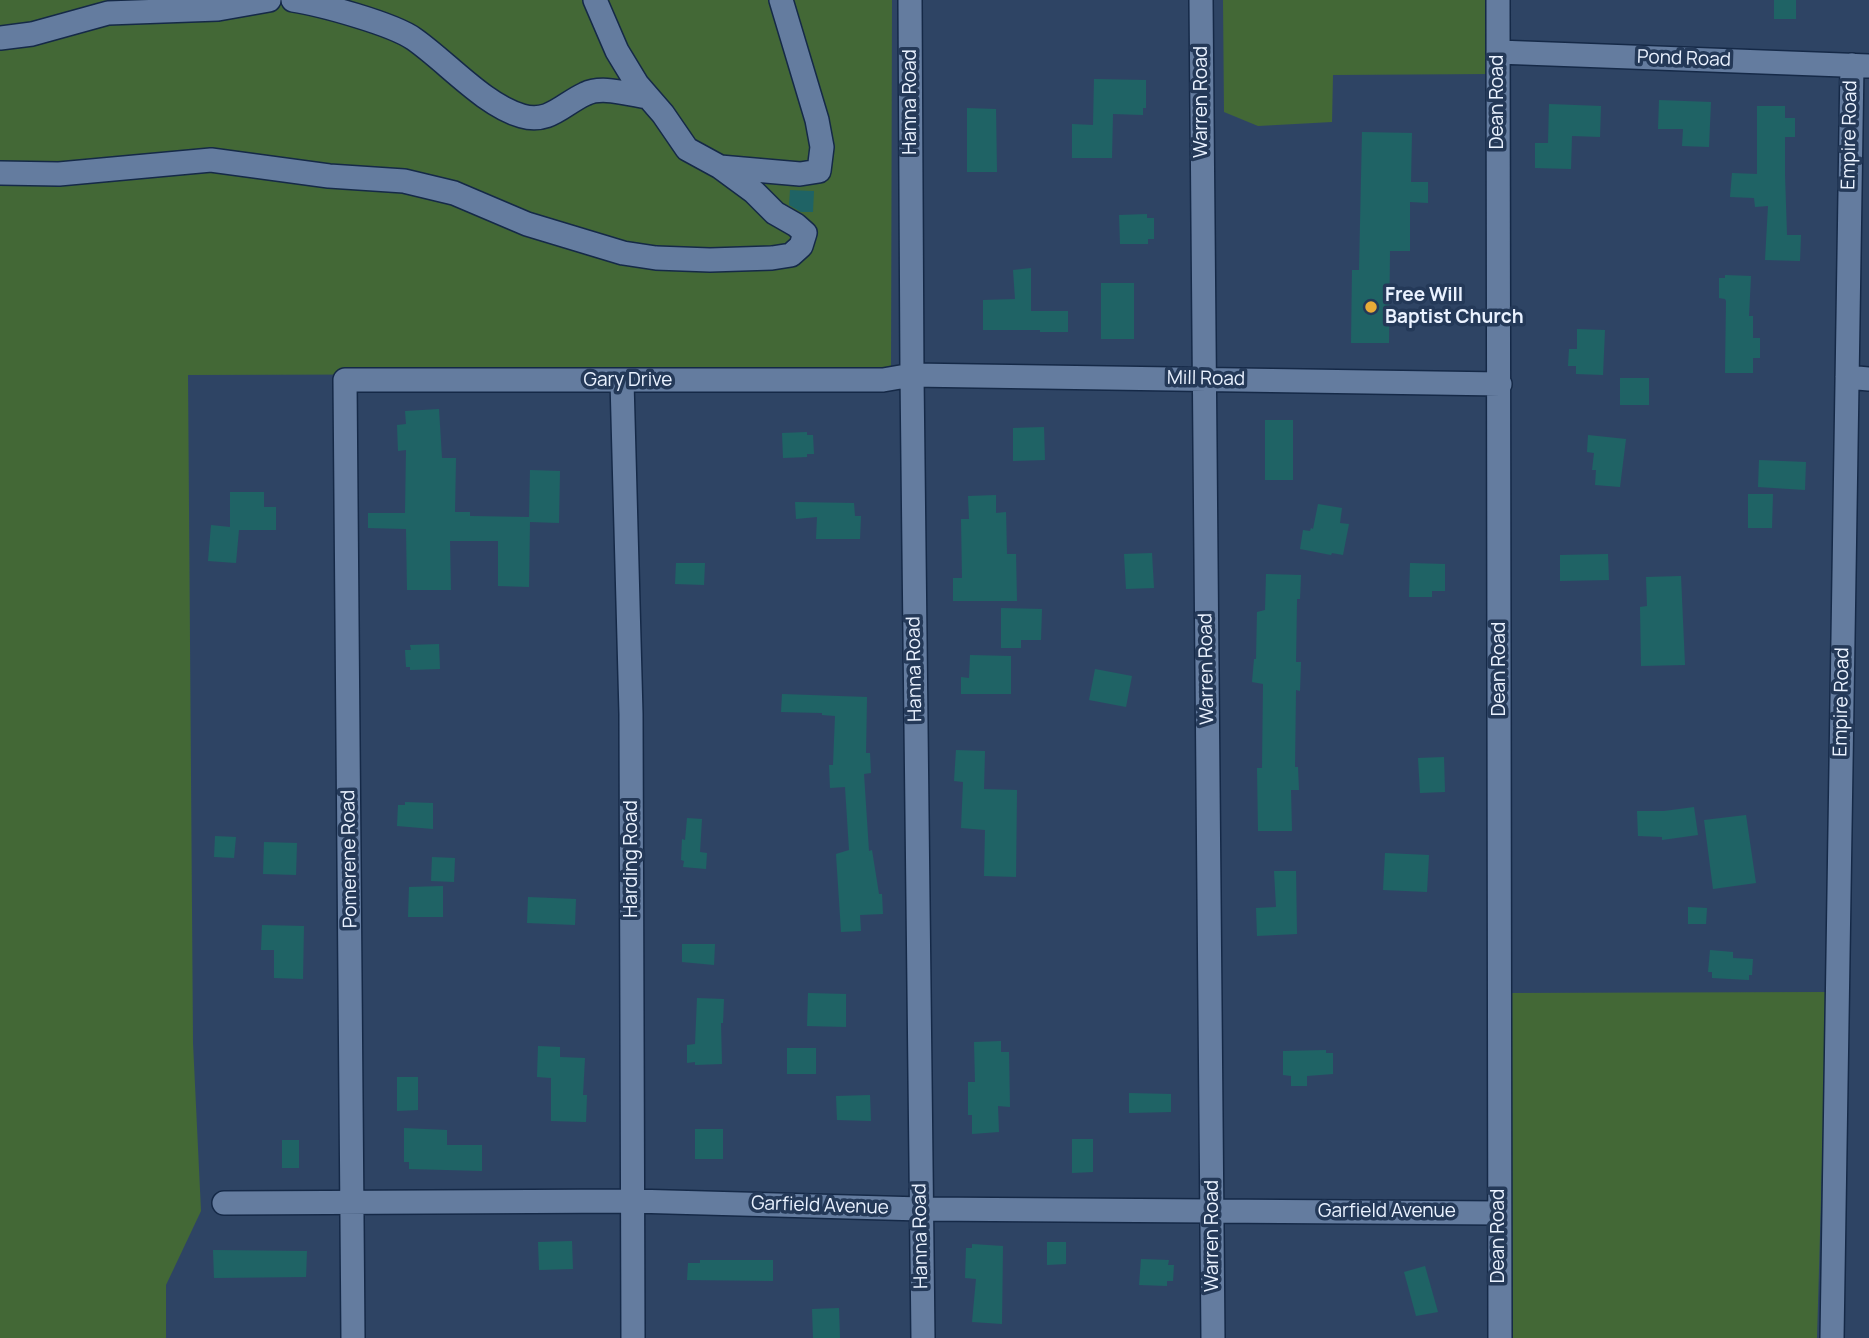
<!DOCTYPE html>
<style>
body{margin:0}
canvas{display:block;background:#2e4464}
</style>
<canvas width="1869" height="1338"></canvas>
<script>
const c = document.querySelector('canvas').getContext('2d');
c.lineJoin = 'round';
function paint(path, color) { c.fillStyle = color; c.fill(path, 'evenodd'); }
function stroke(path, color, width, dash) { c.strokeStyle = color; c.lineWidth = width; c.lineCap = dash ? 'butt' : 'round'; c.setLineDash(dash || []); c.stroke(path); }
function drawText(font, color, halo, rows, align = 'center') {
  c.font = font + ' Manrope,sans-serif'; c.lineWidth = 7; c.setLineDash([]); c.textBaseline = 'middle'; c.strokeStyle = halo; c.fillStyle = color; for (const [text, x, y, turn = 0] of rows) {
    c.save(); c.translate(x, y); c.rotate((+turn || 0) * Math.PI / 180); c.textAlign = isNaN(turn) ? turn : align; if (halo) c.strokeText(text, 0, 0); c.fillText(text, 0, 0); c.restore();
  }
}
paint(new Path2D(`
 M 0,0 L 892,0 L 891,368 L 879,373 L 188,375 L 193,1043 L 201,1211 L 166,1285 L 166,1338 L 0,1338 Z
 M 1223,0 L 1488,0 L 1489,74 L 1333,75 L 1332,122 L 1258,126 L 1224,112 Z
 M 1827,992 L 1817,1338 L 1509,1338 L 1509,993 Z`), '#436836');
paint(new Path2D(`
 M 1774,0 L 1796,0 L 1796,19 L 1774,19 Z
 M 1094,79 L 1146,80 L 1146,108 L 1143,108 L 1143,115 L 1113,114 L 1112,158 L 1072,158 L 1072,124 L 1093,125 Z
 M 1659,100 L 1711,102 L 1709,147 L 1682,146 L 1683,129 L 1658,129 Z
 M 1549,104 L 1601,106 L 1600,137 L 1572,136 L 1571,169 L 1535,168 L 1535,143 L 1548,143 Z
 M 1757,106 L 1785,106 L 1785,118 L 1795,118 L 1795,137 L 1785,137 L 1785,175 L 1787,235 L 1801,235 L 1800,261 L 1765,260 L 1768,206 L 1755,207 L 1754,198 L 1730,197 L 1732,173 L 1757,174 Z
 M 967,108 L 996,109 L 997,172 L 967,172 Z
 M 1362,132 L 1412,133 L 1411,182 L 1428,182 L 1428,203 L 1410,202 L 1410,251 L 1390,251 L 1389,343 L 1351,343 L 1352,270 L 1359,270 Z
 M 790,190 L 814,191 L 813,212 L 801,212 L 789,205 Z
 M 1147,214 L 1147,218 L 1154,218 L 1154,239 L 1148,239 L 1148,244 L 1120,244 L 1119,215 Z
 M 1031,268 L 1031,311 L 1068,311 L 1068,332 L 1040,332 L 1040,330 L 983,330 L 983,300 L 1015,299 L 1013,270 Z
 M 1725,275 L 1751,276 L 1749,316 L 1753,316 L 1753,338 L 1760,338 L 1760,358 L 1753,358 L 1753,373 L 1725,373 L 1726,301 L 1725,299 L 1719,298 L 1719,278 L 1725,278 Z
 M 1101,283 L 1134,283 L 1134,339 L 1101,339 Z
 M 1577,329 L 1605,330 L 1603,375 L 1576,374 L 1576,366 L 1568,366 L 1569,349 L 1577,349 Z
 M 1620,378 L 1649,378 L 1649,405 L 1620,405 Z
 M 439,409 L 442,458 L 456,458 L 455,512 L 470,512 L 470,516 L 529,517 L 530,470 L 560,471 L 559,523 L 530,522 L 529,587 L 498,586 L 498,541 L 450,541 L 451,590 L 407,590 L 406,529 L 368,528 L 368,513 L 405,513 L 406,450 L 398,451 L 397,425 L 406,424 L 405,411 Z
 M 1265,420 L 1293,420 L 1293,480 L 1265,480 Z
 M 1044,427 L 1045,460 L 1013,461 L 1013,428 Z
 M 807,432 L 807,435 L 813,435 L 814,454 L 807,454 L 807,457 L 783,458 L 782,433 Z
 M 1588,435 L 1626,439 L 1620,487 L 1595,485 L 1596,470 L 1592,470 L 1594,453 L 1587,452 Z
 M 1759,460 L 1806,462 L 1805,490 L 1758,487 Z
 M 230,492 L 264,492 L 264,507 L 276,507 L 276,530 L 239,530 L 236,563 L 208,561 L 211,525 L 230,527 Z
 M 1748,494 L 1773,494 L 1772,528 L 1748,528 Z
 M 996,495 L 996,513 L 1006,512 L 1007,554 L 1016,554 L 1017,601 L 953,601 L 953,578 L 962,578 L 961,519 L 969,519 L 968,496 Z
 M 795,502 L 854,503 L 855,516 L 861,516 L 860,539 L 816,539 L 817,517 L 796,519 Z
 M 1318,504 L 1342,508 L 1340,523 L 1349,524 L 1343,555 L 1332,553 L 1331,555 L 1300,549 L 1303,530 L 1310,531 L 1311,528 L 1313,529 Z
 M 1152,553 L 1154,588 L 1126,589 L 1124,554 Z
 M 1608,554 L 1609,580 L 1560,581 L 1560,555 Z
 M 676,563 L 705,563 L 704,585 L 675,584 Z
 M 1410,563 L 1445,564 L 1445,591 L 1432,591 L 1432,597 L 1409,597 Z
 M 1266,574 L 1301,575 L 1300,599 L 1297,599 L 1296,662 L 1301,662 L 1300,691 L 1296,690 L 1295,767 L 1298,767 L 1299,790 L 1291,790 L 1292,831 L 1258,831 L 1257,768 L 1262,768 L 1263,684 L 1252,682 L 1254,659 L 1256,659 L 1257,612 L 1265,610 Z
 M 1681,576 L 1685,665 L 1641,666 L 1640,607 L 1647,606 L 1646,577 Z
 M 1001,608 L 1042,609 L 1041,640 L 1021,640 L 1021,648 L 1001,648 Z
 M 439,644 L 440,669 L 410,670 L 410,667 L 406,667 L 405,650 L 411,650 L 410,645 Z
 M 970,655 L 1011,656 L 1011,694 L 961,694 L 961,677 L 969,678 Z
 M 1095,669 L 1132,676 L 1126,707 L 1089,700 Z
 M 782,694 L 867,697 L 866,753 L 870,753 L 871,773 L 864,774 L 869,851 L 872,850 L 879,894 L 882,894 L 883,914 L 860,915 L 861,931 L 841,932 L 836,854 L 849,850 L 845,787 L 830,788 L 829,765 L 833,765 L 835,716 L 822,715 L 822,713 L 781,712 Z
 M 956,750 L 985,751 L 984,789 L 1017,790 L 1016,877 L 984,876 L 985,830 L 961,828 L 963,782 L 954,781 Z
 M 1444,757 L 1445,792 L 1420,793 L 1418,758 Z
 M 405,802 L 433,803 L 433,829 L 397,826 L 398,805 L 405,805 Z
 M 1694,807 L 1698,835 L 1662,840 L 1662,837 L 1638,836 L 1637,811 L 1664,811 Z
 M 1746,815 L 1756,883 L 1713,889 L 1704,820 Z
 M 687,818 L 702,819 L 700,852 L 707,853 L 706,869 L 683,867 L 684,861 L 681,860 L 682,839 L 685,840 Z
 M 215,836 L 236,837 L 234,858 L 214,857 Z
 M 264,842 L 297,843 L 296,875 L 263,874 Z
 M 1385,853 L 1429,855 L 1427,892 L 1383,890 Z
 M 432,857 L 455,858 L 454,882 L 431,881 Z
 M 1274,871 L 1296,871 L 1297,934 L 1257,936 L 1256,908 L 1276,907 Z
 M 443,886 L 443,917 L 408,917 L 409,887 Z
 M 528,897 L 576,899 L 575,925 L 527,923 Z
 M 1688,907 L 1707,908 L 1706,924 L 1688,924 Z
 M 262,925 L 304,926 L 303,979 L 274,978 L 274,950 L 261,950 Z
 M 682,944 L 715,944 L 714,965 L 682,962 Z
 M 1710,950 L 1733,952 L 1733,958 L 1753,959 L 1752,975 L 1749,975 L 1749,980 L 1712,978 L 1712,972 L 1708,972 Z
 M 808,993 L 846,994 L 846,1027 L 807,1026 Z
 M 697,998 L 724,999 L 723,1023 L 721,1023 L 722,1064 L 695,1065 L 695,1062 L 687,1063 L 687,1045 L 695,1044 Z
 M 1001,1041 L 1001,1052 L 1009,1052 L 1010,1107 L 998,1106 L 999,1132 L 972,1134 L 972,1115 L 968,1115 L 968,1082 L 975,1082 L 974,1042 Z
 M 538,1046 L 560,1047 L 560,1057 L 585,1058 L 583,1095 L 587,1095 L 586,1122 L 551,1121 L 551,1078 L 537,1077 Z
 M 787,1048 L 816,1048 L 816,1074 L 787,1074 Z
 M 1326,1050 L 1326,1053 L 1333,1053 L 1333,1074 L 1307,1076 L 1307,1086 L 1291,1086 L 1291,1076 L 1283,1075 L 1283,1051 Z
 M 397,1077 L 418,1077 L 418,1110 L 397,1111 Z
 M 1129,1093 L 1171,1094 L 1171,1112 L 1129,1113 Z
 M 870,1095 L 871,1121 L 837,1120 L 836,1096 Z
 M 404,1128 L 447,1130 L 447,1145 L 482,1145 L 482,1171 L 409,1169 L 409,1162 L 404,1162 Z
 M 695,1129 L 723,1129 L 723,1159 L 695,1159 Z
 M 1072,1139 L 1093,1139 L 1093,1172 L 1072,1173 Z
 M 282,1140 L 299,1140 L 299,1168 L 282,1168 Z
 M 572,1241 L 573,1269 L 539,1270 L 538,1242 Z
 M 1047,1242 L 1066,1242 L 1066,1264 L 1047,1265 Z
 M 972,1244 L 1003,1246 L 1002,1324 L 972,1322 L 976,1279 L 965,1278 L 966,1248 L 972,1248 Z
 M 213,1250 L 307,1251 L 306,1277 L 214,1278 Z
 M 1141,1259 L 1169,1260 L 1168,1265 L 1174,1265 L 1173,1281 L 1167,1281 L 1167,1286 L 1139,1285 Z
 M 700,1260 L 773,1260 L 773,1281 L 687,1280 L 688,1263 L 700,1263 Z
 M 1425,1266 L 1438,1312 L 1416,1316 L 1404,1272 Z
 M 839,1308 L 840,1338 L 813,1338 L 812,1309 Z`), '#1f6365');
const minor = new Path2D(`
 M 293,0 C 320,4 393,24 414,39 C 447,62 484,105 522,116 C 549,124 563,104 585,94 C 603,85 629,95 648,97
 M 910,0 L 912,375 L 923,1338
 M 1201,0 L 1213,1338
 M 1498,0 L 1500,1338
 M 0,38 L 32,34 L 108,13 L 218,9 L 269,0
 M 1498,52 L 1869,66
 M 720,167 L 800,174 L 819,171 L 822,147 L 817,120 L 781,0
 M 0,173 L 59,174 L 211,160 L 329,176 L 404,181 L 454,193 L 527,224 L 623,253 L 656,258 L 710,260 L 772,258 L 791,255 L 801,246 L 805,233 L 796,225 L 775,213 L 754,192 L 720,167 L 687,149 L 663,114 L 637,84 L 617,51 L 595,0
 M 1847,377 L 1869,379
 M 622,381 L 631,714 L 633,1338
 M 224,1203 L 633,1201 L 921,1209 L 1499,1213
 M 353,1338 L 345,380 L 883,380 L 912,375 L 1500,384
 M 1832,1338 L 1852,65`);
stroke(minor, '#152947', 26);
stroke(minor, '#647c9f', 23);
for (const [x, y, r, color] of [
 [1371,307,7,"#e9ab38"]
]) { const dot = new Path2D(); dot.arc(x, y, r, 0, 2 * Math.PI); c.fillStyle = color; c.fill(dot); stroke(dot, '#243958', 2.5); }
drawText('19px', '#eaf2ff', '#243958', [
 ["Pond Road",1684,59,2],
 ["Hanna Road",911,102,-90],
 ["Warren Road",1202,102,-90],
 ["Dean Road",1498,102,-90],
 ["Empire Road",1850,135,-89],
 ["Mill Road",1206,379,1],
 ["Gary Drive",628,381],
 ["Hanna Road",915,669,-91],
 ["Warren Road",1207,669,-91],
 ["Dean Road",1500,669,-90],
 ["Empire Road",1842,702,-89],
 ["Pomerene Road",350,859,-91],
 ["Harding Road",632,859,-90],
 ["Garfield Avenue",820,1206,2],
 ["Garfield Avenue",1387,1212],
 ["Hanna Road",921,1236,-91],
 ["Warren Road",1213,1236,-90],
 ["Dean Road",1499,1236,-90]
]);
drawText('bold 19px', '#eaf2ff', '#243958', [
 ["Free Will",1385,296],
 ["Baptist Church",1385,318]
], 'left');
</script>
